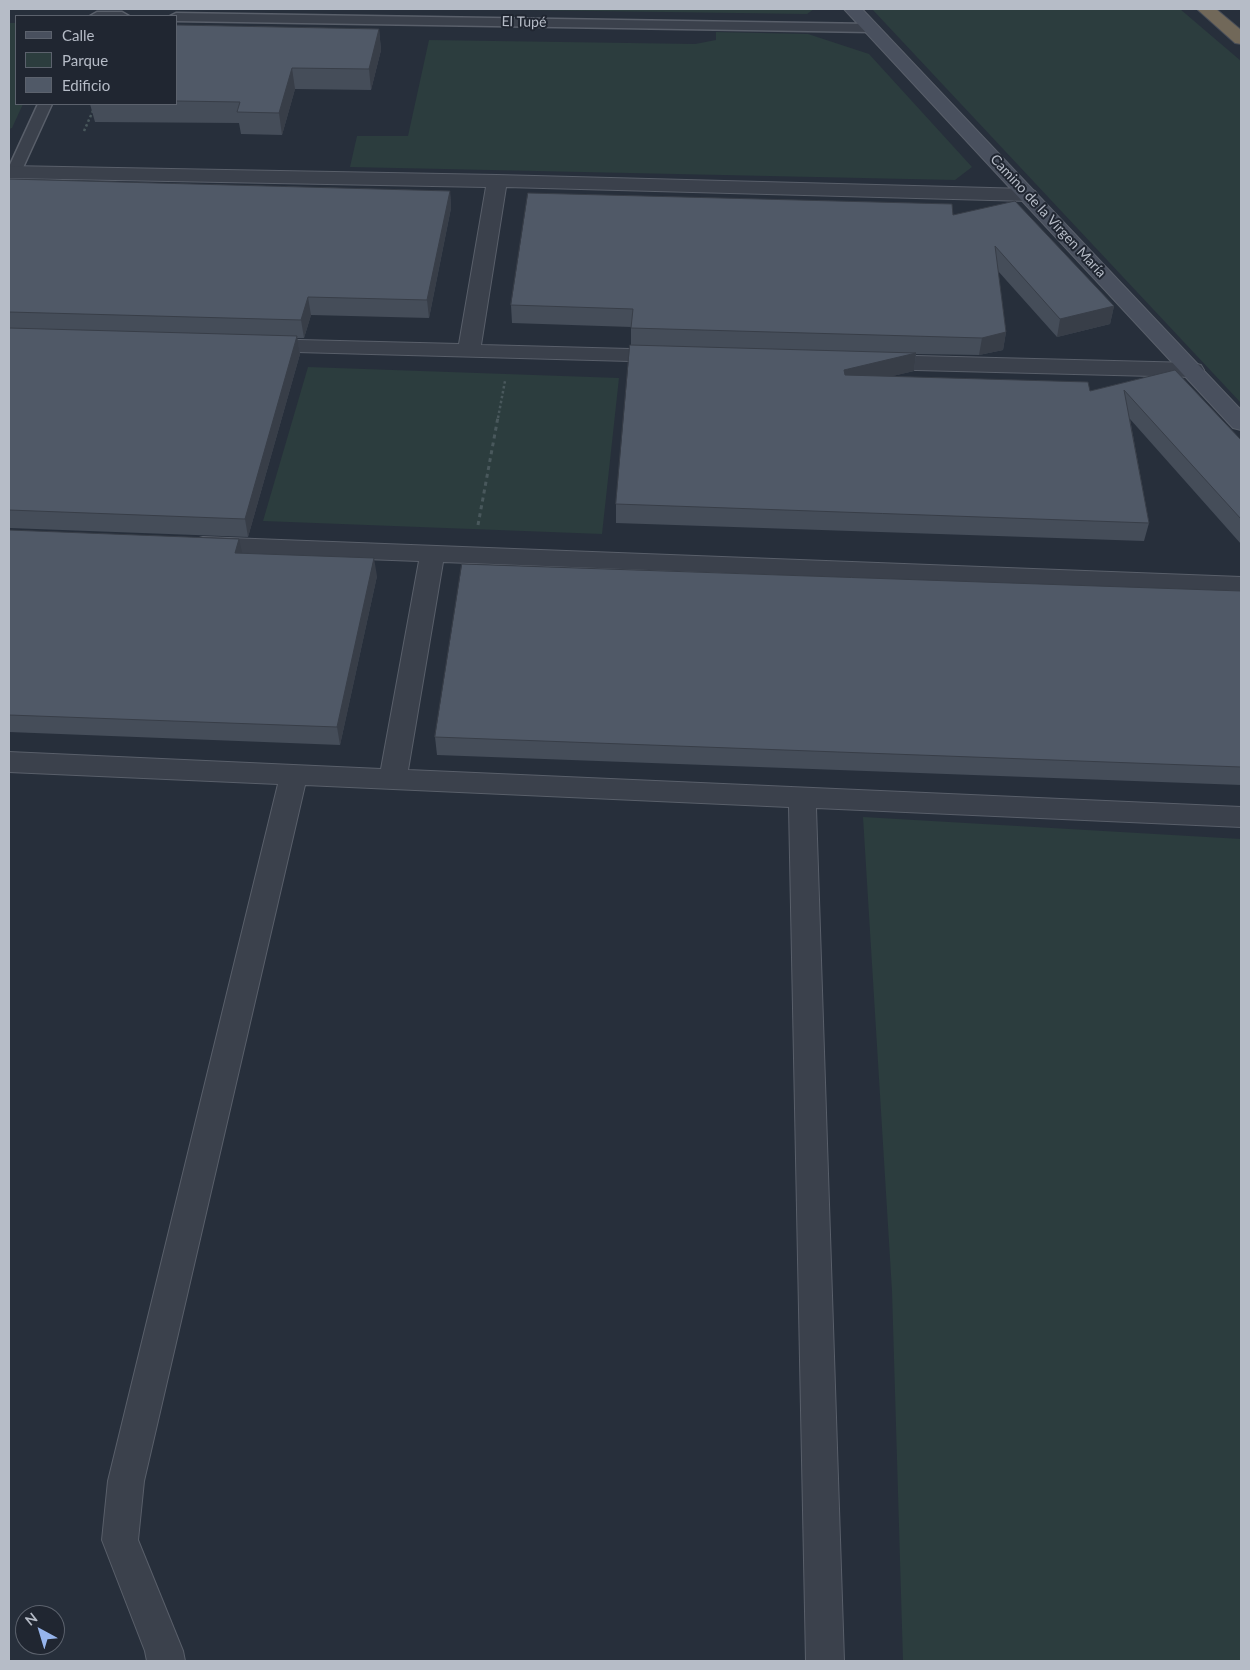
<!DOCTYPE html>
<meta charset="utf-8">
<style>
body{margin:0}
#map{position:relative;width:1250px;height:1670px;overflow:hidden;background:#272f3b;font-family:Lato,sans-serif}
canvas{display:block}
.frame{position:absolute;inset:0;border:10px solid #b6bcc7;pointer-events:none}
.legend{position:absolute;left:15px;top:15px;width:162px;height:90px;box-sizing:border-box;background:#202631;border:1px solid #5c626d;margin:0;padding:6px 9px;list-style:none;font-size:15px;color:#b6bcc7}
.legend li{display:flex;align-items:center;gap:10px;height:25px}
.legend b{width:25px;border:1px solid #5c626d}
.north{position:absolute;left:15px;top:1605px;width:50px;height:50px;box-sizing:border-box;background:#202631;border:1px solid #5c626d;border-radius:50%;rotate:321deg;font-size:14px;font-weight:700;line-height:20px;text-align:center;color:#b6bcc7}
.north::after{content:'';display:block;margin:auto;width:18px;height:22px;background:#96b4ec;clip-path:polygon(50% 0,100% 100%,50% 72%,0 100%)}
</style>
<div id="map">
<canvas width="1250" height="1670"></canvas>
<div class="frame"></div>
<ul class="legend">
<li><b style="height:6px;background:#49505e"></b>Calle</li>
<li><b style="height:14px;background:#2c3d3e"></b>Parque</li>
<li><b style="height:14px;background:#505967"></b>Edificio</li>
</ul>
<div class="north">N</div>
</div>
<script>
const c = document.querySelector('canvas').getContext('2d');
c.lineJoin = 'round';
function paint(path, color) { c.fillStyle = color; c.fill(path, 'evenodd'); }
function stroke(path, color, width, dash) { c.strokeStyle = color; c.lineWidth = width; c.lineCap = dash ? 'butt' : 'round'; c.setLineDash(dash || []); c.stroke(path); }
function drawText(font, color, halo, rows, align = 'center') {
  c.font = font + ' Lato,sans-serif'; c.lineWidth = 4; c.setLineDash([]); c.textBaseline = 'middle'; c.strokeStyle = halo; c.fillStyle = color; for (const [text, x, y, turn = 0] of rows) {
    c.save(); c.translate(x, y); c.rotate((+turn || 0) * Math.PI / 180); c.textAlign = isNaN(turn) ? turn : align; if (halo) c.strokeText(text, 0, 0); c.fillText(text, 0, 0); c.restore();
  }
}
paint(new Path2D(`
 M 452,9 L 814,9 L 807,14 Z
 M 872,9 L 1180,9 L 1241,61 L 1241,403 Z
 M 9,23 L 16,23 L 16,104 L 23,104 L 12,128 L 9,129 Z
 M 716,32 L 808,34 L 869,54 L 972,167 L 955,180 L 350,167 L 357,136 L 408,136 L 429,40 L 695,44 L 716,40 Z
 M 308,367 L 619,378 L 602,534 L 263,521 Z
 M 863,817 L 1241,839 L 1241,1661 L 903,1661 L 892,1291 Z`), '#2c3d3e');
const lane = new Path2D(`
 M 97,12 L 122,12 L 129,16 L 90,16 Z
 M 176,13 L 872,24 L 879,28 L 872,32 L 176,21 L 176,16 L 170,16 Z
 M 38,104 L 52,104 L 21,172 L 19,175 L 9,175 L 9,167 Z`);
const street = new Path2D(`
 M 9,166 L 497,175 L 1028,189 L 1035,191 L 1038,195 L 1035,199 L 1028,201 L 506,187 L 481,345 L 667,350 L 675,351 L 678,356 L 675,361 L 667,362 L 260,351 L 252,350 L 249,345 L 252,340 L 260,339 L 459,344 L 486,187 L 9,178 Z
 M 877,355 L 1193,363 L 1201,365 L 1204,370 L 1201,375 L 1193,377 L 877,369 L 869,367 L 866,362 L 869,357 Z
 M 203,537 L 1241,577 L 1241,593 L 443,562 L 408,770 L 1241,807 L 1241,827 L 816,808 L 844,1661 L 806,1661 L 789,807 L 305,785 L 144,1481 L 138,1540 L 183,1651 L 185,1661 L 147,1661 L 145,1651 L 102,1540 L 108,1481 L 278,784 L 9,772 L 9,752 L 381,769 L 419,561 L 203,553 L 195,551 L 191,545 L 195,539 Z`);
const secondary = new Path2D(`
 M 844,9 L 862,9 L 1241,410 L 1241,430 L 1233,428 Z`);
const highway = new Path2D(`
 M 1197,9 L 1216,9 L 1241,30 L 1241,44 L 1235,43 Z`);
stroke(lane, '#595f6a', 3);
stroke(street, '#595f6a', 2);
stroke(secondary, '#595f6a', 2);
stroke(highway, '#464c57', 2);
stroke(new Path2D(`
 M 84,131 L 96,104
 M 498,418 L 505,381`), '#49585c', 2.5, [2.5, 2.5]);
stroke(new Path2D(`
 M 478,525 L 498,417`), '#49585c', 3, [4, 4]);
paint(lane, '#3b414c');
paint(street, '#3b414c');
paint(secondary, '#49505e');
paint(highway, '#716859');
paint(new Path2D(`
 M 176,25 L 379,29 L 381,50 L 371,90 L 295,89 L 282,135 L 241,134 L 239,123 L 95,122 L 90,104 L 176,104 Z
 M 9,179 L 450,191 L 451,208 L 429,318 L 311,315 L 304,338 L 297,338 L 300,354 L 248,537 L 9,528 Z
 M 953,215 L 1114,306 L 1110,324 L 1057,337 L 998,271 L 1006,332 L 1003,350 L 979,355 L 916,354 L 914,371 L 892,376 L 1090,391 L 1175,370 L 1241,440 L 1241,544 L 1130,419 L 1149,523 L 1144,541 L 616,523 L 616,504 L 631,345 L 631,327 L 512,323 L 511,305 Z
 M 9,530 L 242,553 L 377,576 L 340,745 L 9,732 Z
 M 1241,591 L 1241,785 L 437,755 L 435,737 Z`), '#454d59');
paint(new Path2D(`
 M 379,29 L 381,50 L 371,90 L 369,69 Z
 M 292,68 L 295,89 L 282,135 L 279,113 Z
 M 450,191 L 451,208 L 429,318 L 427,300 Z
 M 308,297 L 311,315 L 304,338 L 301,320 Z
 M 1114,306 L 1110,324 L 1057,337 L 1060,319 Z
 M 1006,332 L 1003,350 L 979,355 L 982,338 Z
 M 297,336 L 300,354 L 248,537 L 245,519 Z
 M 916,353 L 914,371 L 843,388 L 844,370 Z
 M 239,539 L 243,557 L 235,553 Z
 M 374,558 L 377,576 L 340,745 L 337,727 Z`), '#383e48');
const building = new Path2D(`
 M 176,25 L 379,29 L 369,69 L 292,68 L 279,113 L 237,112 L 240,102 L 176,101 Z
 M 9,179 L 450,191 L 427,300 L 308,297 L 301,320 L 9,312 Z
 M 528,193 L 952,204 L 953,215 L 1015,201 L 1114,306 L 1060,319 L 995,246 L 1006,332 L 982,338 L 631,328 L 633,309 L 511,305 Z
 M 9,328 L 297,336 L 245,519 L 9,510 Z
 M 630,345 L 916,353 L 844,370 L 845,375 L 1088,382 L 1090,391 L 1175,370 L 1241,440 L 1241,519 L 1124,390 L 1149,523 L 616,504 Z
 M 9,530 L 239,539 L 235,553 L 374,558 L 337,727 L 9,715 Z
 M 462,564 L 1241,591 L 1241,767 L 435,737 Z`);
paint(building, '#505967');
stroke(building, '#383e48', 1);
drawText('14px', '#b6bcc7', '#202631', [
 ["El Tupé",524,22,1],
 ["Camino de la Virgen María",1048,216,47]
]);
</script>
